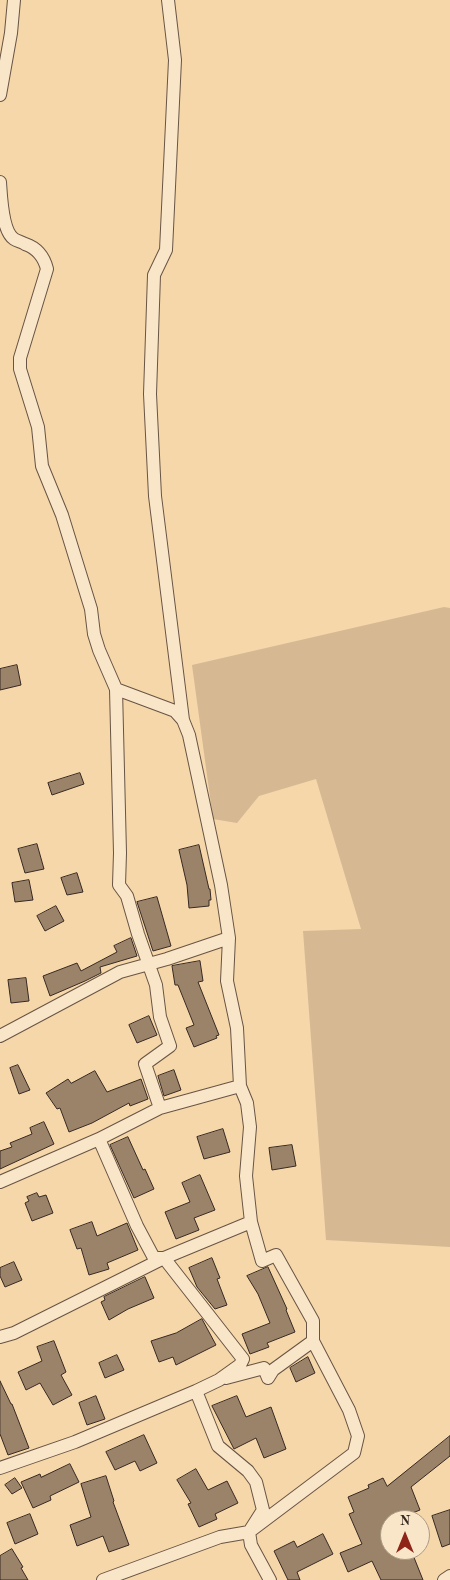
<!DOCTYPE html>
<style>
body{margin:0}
#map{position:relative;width:450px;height:1580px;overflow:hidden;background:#f6d7aa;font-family:"Old Standard TT",serif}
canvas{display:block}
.north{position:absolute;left:380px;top:1510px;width:50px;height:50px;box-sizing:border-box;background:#f9e5c8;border:1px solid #ab9a86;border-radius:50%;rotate:0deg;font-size:14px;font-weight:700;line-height:20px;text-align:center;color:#372922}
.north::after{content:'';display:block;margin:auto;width:18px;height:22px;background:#8f2418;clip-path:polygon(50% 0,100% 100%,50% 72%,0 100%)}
</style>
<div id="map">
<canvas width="450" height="1580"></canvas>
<div class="north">N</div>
</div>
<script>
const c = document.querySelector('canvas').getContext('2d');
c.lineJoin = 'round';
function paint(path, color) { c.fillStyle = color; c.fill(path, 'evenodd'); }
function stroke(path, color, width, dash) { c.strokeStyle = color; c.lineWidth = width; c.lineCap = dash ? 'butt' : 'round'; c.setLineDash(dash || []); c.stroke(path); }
paint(new Path2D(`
 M 444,607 L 450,608 L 450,1247 L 326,1240 L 303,931 L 361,929 L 316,779 L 259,796 L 237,823 L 213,819 L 192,665 Z`), '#d6b993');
const building = new Path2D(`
 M 17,665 L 21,685 L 0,690 L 0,669 Z
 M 80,773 L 84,784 L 52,795 L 48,783 Z
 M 37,844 L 44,869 L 25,873 L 18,849 Z
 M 199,845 L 209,889 L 210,889 L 211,900 L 209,900 L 209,906 L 189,908 L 187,885 L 179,850 Z
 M 77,873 L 83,892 L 67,895 L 61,878 Z
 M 29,880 L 33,900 L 15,902 L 12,883 Z
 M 157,897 L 171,946 L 153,951 L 137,902 Z
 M 56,906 L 64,921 L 45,931 L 37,916 Z
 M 131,938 L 137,956 L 100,967 L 101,973 L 85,981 L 50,996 L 43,976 L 77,963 L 81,971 L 117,952 L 114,946 Z
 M 200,961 L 203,981 L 198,982 L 219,1035 L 216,1036 L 217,1038 L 194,1047 L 186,1028 L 194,1025 L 178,985 L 175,985 L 172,966 Z
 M 26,978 L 29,1001 L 11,1003 L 8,980 Z
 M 149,1016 L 157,1035 L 137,1043 L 129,1025 Z
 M 18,1065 L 30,1090 L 19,1094 L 10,1068 Z
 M 174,1070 L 181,1090 L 164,1096 L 158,1076 Z
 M 95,1071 L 107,1092 L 141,1079 L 148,1099 L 130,1106 L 129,1103 L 92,1123 L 69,1132 L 60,1108 L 57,1109 L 46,1093 L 68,1079 L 71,1083 Z
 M 44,1122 L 54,1144 L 0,1169 L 0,1151 L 12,1147 L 10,1143 L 32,1134 L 30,1128 Z
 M 223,1129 L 230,1152 L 204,1159 L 197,1137 Z
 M 128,1137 L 143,1170 L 145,1169 L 154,1189 L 134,1198 L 110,1145 Z
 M 292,1145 L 296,1166 L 272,1170 L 269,1148 Z
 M 200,1175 L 215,1210 L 194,1218 L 199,1230 L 176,1239 L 165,1212 L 190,1202 L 182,1183 Z
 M 37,1193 L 39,1197 L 46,1195 L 53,1213 L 32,1221 L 25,1203 L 29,1201 L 27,1197 Z
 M 92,1222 L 97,1236 L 127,1223 L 138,1250 L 107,1263 L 109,1269 L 89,1275 L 81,1248 L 77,1249 L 70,1230 Z
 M 212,1258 L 220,1278 L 217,1279 L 227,1305 L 215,1309 L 197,1287 L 189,1268 Z
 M 14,1262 L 22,1280 L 5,1287 L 0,1276 L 0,1268 Z
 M 268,1267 L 287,1309 L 286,1310 L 295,1332 L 267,1343 L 269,1347 L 250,1354 L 242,1334 L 270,1323 L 258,1294 L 247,1276 Z
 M 145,1277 L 154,1298 L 128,1309 L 109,1320 L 101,1302 L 105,1300 L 104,1297 Z
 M 202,1319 L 216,1345 L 176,1365 L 173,1357 L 159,1362 L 151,1341 L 176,1333 Z
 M 54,1341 L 66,1372 L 61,1375 L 72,1395 L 53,1405 L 40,1383 L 26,1390 L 18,1372 L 42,1361 L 37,1347 Z
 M 117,1355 L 124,1370 L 105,1378 L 99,1363 Z
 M 308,1357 L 315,1373 L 296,1382 L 290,1368 Z
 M 0,1381 L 11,1404 L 12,1404 L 29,1448 L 8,1455 L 0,1434 Z
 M 96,1396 L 105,1419 L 87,1425 L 79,1403 Z
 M 237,1396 L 246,1417 L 271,1407 L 286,1449 L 264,1458 L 256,1438 L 234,1449 L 212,1406 Z
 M 144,1435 L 157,1463 L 140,1471 L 135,1461 L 115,1470 L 106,1452 Z
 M 450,1436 L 450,1456 L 411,1487 L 420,1510 L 395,1520 L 390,1520 L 390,1550 L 411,1550 L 423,1580 L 381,1580 L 372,1561 L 348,1572 L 340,1553 L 362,1544 L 349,1514 L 354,1512 L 348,1497 L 369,1488 L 368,1485 L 383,1478 L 387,1486 Z
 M 70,1464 L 79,1482 L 50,1496 L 51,1500 L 33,1508 L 21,1482 L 40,1474 L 41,1477 Z
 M 196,1469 L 208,1490 L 227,1481 L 238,1503 L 215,1514 L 217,1519 L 199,1527 L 188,1504 L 191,1503 L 177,1480 Z
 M 106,1476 L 114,1501 L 113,1502 L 129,1545 L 109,1552 L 103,1536 L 77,1546 L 70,1525 L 91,1517 L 81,1484 Z
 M 15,1478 L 22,1488 L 12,1494 L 5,1485 Z
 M 450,1510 L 450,1544 L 442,1547 L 432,1516 Z
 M 30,1514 L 38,1534 L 15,1544 L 7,1523 Z
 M 323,1534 L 333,1554 L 297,1572 L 300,1580 L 288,1580 L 274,1551 L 294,1541 L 297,1547 Z
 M 12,1549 L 23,1567 L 21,1568 L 28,1580 L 0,1580 L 0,1556 Z`);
paint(building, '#9a8369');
stroke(building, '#372922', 1);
const minor = new Path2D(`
 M 168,0 L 175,60 L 166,250 L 154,275 L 150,394 L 155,496 L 183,720
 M 0,95 L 11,33 L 14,0
 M 0,182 C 1,196 2,231 14,239 C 17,241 22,242 25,244 C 37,248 44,257 47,269 L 20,358 L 20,369 L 38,427 L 42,466 L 62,515 L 91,609 L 94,634 L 99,650 L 116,689 L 120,853 L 119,885 L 127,896 L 138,934 L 156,985 L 160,1017 L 170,1046 L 145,1064 L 160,1108 L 99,1139 L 137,1226 L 154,1258 L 164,1258 L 243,1359 L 240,1365 L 219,1380 L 196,1391 L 75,1442 L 0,1468
 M 116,689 L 175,711 L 183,720 L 189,735 L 221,885 L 229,938 L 227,981 L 237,1028 L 240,1086 L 247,1103 L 250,1127 L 246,1176 L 251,1222 L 262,1261 L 276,1255 L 313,1321 L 313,1341 L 273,1370 L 268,1378 L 264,1368 L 226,1378
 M 0,1036 L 120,972 L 167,959 L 229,938
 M 160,1108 L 240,1086
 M 0,1182 L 99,1139
 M 0,1337 L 14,1333 L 164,1258 L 251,1222
 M 196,1391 L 218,1446 L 248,1471 L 256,1482 L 263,1510 L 249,1532 L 251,1545 L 270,1580
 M 103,1580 L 220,1537 L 249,1532 L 354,1453 L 358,1436 L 349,1410 L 313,1341
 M 444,1580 L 450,1576`);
stroke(minor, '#675444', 14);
stroke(minor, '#f9e5c8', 12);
</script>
